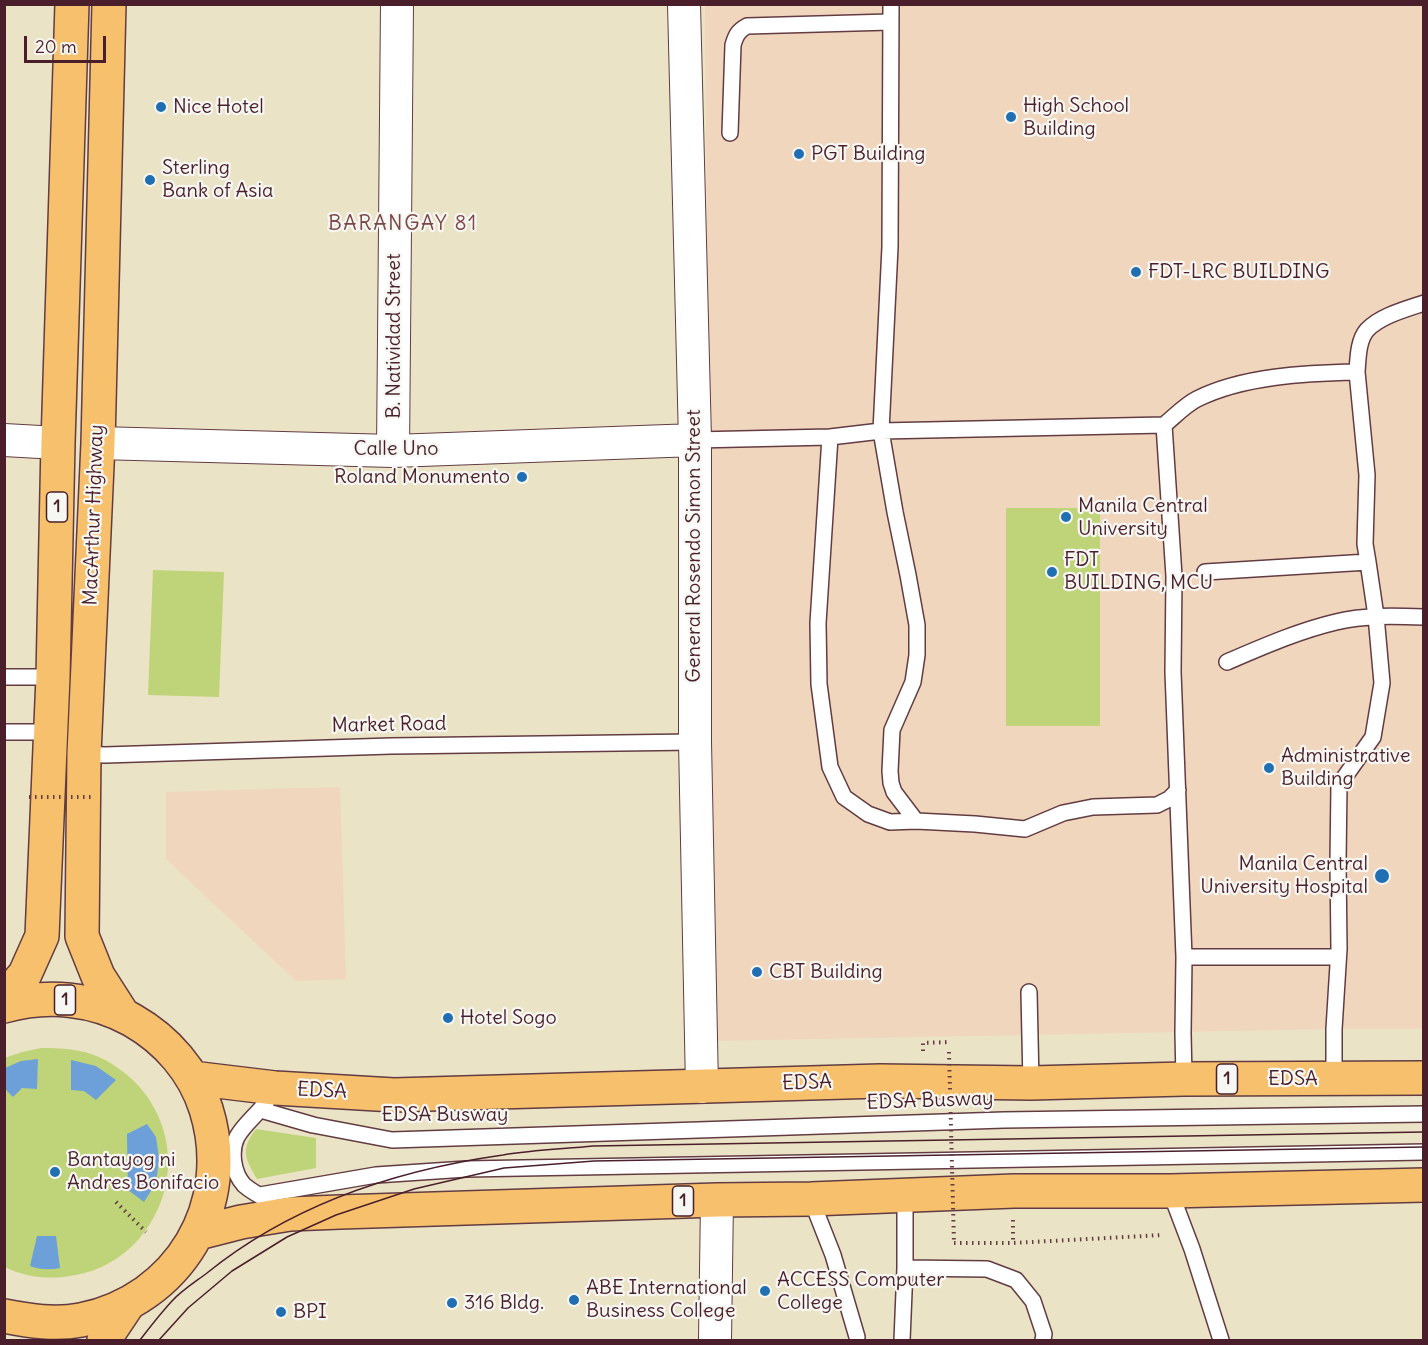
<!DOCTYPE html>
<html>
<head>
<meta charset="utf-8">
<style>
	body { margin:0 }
	#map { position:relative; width:1428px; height:1345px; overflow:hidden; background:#ebe3c5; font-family:Delius,sans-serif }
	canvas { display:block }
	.frame { position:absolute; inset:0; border:6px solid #4a1f2b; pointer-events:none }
	.scale { position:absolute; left:24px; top:36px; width:82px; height:27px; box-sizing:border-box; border:3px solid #4a1f2b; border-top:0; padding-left:8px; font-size:18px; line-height:21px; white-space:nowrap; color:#4a1f2b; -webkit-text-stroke:4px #f6f6f2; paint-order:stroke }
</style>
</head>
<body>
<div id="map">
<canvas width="1428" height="1345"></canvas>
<div class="frame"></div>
<div class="scale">20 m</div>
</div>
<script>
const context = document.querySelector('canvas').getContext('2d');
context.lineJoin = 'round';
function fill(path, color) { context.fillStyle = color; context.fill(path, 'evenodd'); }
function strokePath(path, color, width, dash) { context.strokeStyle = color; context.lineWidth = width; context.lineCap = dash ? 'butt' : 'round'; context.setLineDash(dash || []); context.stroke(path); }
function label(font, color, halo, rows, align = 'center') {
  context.font = font + ' Delius,sans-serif'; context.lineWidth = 4.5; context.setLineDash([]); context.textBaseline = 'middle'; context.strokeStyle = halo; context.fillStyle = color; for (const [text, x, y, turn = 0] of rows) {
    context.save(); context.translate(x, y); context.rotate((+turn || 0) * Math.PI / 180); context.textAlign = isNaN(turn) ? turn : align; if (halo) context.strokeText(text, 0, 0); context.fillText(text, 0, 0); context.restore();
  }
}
fill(new Path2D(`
	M705,5H1423V1029H1334L714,1041Z
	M340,787L346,979L296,981L166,859V792Z`), '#f0d6bc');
fill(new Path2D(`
	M1006,508H1100V726H1006Z
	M153,570L224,572L219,697L148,695Z
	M41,1048C61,1048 81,1049 99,1057C172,1091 191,1180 138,1240C122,1258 99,1271 76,1275C53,1280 26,1278 5,1267L4,1058L22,1052Z
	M256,1129L316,1138V1168L257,1179C245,1158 240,1150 256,1129Z`), '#bfd478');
fill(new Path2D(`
	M38,1059L37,1089L22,1088L13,1097L5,1089V1068L21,1061Z
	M71,1060L96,1066L116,1080L96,1100L84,1091L71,1090Z
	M147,1124L156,1137L159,1158L157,1175L154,1186L144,1202L128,1190L127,1134Z
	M37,1236H56L60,1268C50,1270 40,1270 30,1266Z`), '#6d9fd8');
const lane = new Path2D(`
	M891,4L890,247L881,431L1164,425C1174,417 1185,405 1197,399C1243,376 1306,373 1357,372C1358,359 1358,340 1367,330C1380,316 1406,309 1424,303
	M730,133L733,45C736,35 738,31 747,26L890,22
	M1164,425L1174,576L1173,672L1184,957L1183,1033L1184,1079
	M695,440L830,437
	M1205,572L1368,562L1365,544L1367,475L1357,372
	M1227,662C1262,647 1298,631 1336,622C1365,615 1394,616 1424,617
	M4,677H53
	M4,732H50
	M84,754L105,755L391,746L695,742
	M916,821L890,822L868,814L844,797L830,767L819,684L818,623L830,437L881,431L895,512L908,575L917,625V655L913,682L892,730L890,771L891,783L894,792L916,821L975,824L1025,829L1063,813L1093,807L1157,805L1169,799L1178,790
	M1184,957H1338
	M1029,992L1031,1083
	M1334,1079V1029L1339,949L1338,862L1339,785L1373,737L1382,683L1376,616L1368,562
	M267,1101C258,1114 245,1123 237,1137C230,1151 233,1173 244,1185C251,1191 260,1196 268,1200
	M261,1110L313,1125L392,1140L1004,1120L1424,1114
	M1170,1191L1192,1249L1221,1340
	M260,1195L376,1175L466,1169L1424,1152
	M811,1199L833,1255L857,1337
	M905,1268L987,1269L1016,1280L1033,1301L1044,1334L1043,1340
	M902,1340L905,1268V1195`);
const street = new Path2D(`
	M684,4L695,440V742L702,1087
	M4,440L58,443
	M98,443L393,451L695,440
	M393,451L397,4
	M715,1340L717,1200`);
const primary = new Path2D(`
	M104,1340L128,1304`);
const highway = new Path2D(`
	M109,4L98,443L84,754L82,936L98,976L123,1015
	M4,999L25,974L42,936L53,677L58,443L72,4
	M4,1006C47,994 93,998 132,1020C167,1040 194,1071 206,1109C236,1205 179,1300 81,1320C55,1325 30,1321 4,1316
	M192,1078L275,1088L394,1095L880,1081L1031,1083L1184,1079L1424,1078
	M198,1233L241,1222L290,1214L340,1212L717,1200L811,1199L1014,1191H1170L1424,1185`);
strokePath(lane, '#623c42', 18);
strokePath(street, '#623c42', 34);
strokePath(primary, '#623c42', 36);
strokePath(highway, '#623c42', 36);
strokePath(new Path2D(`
	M923,1051V1043L949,1042
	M116,1202L146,1232
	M1013,1220V1243
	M954,1243H1013L1163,1235`), '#623c42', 4, [1.5, 4.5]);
strokePath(lane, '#fff', 15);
strokePath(street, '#fff', 32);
strokePath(primary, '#f7c06c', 33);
strokePath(highway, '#f7c06c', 33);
strokePath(new Path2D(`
	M140,1340C150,1327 160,1314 172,1301C181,1291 195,1282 207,1273C291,1205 397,1170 503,1155C533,1150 563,1149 593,1146L1424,1132
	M159,1340L188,1308L232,1271L287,1237L336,1215L414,1189L504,1168L594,1161L1424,1147`), '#4a1f2b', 1.5);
strokePath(new Path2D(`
	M29,797H95
	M949,1052L954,1243`), '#623c42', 4, [1.5, 4.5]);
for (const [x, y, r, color] of [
	[161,107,6,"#1f6fb2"],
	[1011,117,6,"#1f6fb2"],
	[799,154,6,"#1f6fb2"],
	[150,180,6,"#1f6fb2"],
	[1136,272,6,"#1f6fb2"],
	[522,477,6,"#1f6fb2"],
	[1066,517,6,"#1f6fb2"],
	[1052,572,6,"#1f6fb2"],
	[1269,768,6,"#1f6fb2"],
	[1382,876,8,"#1f6fb2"],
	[757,972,6,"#1f6fb2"],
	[448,1018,6,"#1f6fb2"],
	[55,1172,6,"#1f6fb2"],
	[765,1291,6,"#1f6fb2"],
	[574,1300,6,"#1f6fb2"],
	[452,1303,6,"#1f6fb2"],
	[281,1312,6,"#1f6fb2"]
]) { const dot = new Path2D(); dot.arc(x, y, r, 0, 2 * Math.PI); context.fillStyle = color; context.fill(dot); strokePath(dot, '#f6f6f2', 2); }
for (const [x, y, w] of [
	[57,507,21],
	[65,1000,21],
	[1227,1079,21],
	[683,1201,21]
]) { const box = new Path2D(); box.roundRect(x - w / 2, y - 15, w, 30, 4.5); context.fillStyle = '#f6f6f2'; context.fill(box); strokePath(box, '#4a1f2b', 1.5); }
label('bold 18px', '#4a1f2b', null, [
	["1",57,507],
	["1",65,1000],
	["1",1227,1079],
	["1",683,1201]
]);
label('20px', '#4a1f2b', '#f6f6f2', [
	["High School",1023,106],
	["Building",1023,129],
	["Nice Hotel",173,107],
	["PGT Building",811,154],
	["Sterling",162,168],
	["Bank of Asia",162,191],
	["FDT-LRC BUILDING",1148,272],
	["Roland Monumento",510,477,"right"],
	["Manila Central",1078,506],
	["University",1078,529],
	["FDT",1064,560],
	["BUILDING, MCU",1064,583],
	["Administrative",1281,756],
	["Building",1281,779],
	["Manila Central",1368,864,"right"],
	["University Hospital",1368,887,"right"],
	["CBT Building",769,972],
	["Hotel Sogo",460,1018],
	["Bantayog ni",67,1160],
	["Andres Bonifacio",67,1183],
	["ACCESS Computer",777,1280],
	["College",777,1303],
	["ABE International",586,1288],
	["Business College",586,1311],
	["316 Bldg.",464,1303],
	["BPI",293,1312]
], 'left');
label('20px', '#4a1f2b', '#f6f6f2', [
	["B. Natividad Street",394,336,-90],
	["Calle Uno",396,449],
	["MacArthur Highway",94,515,-88],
	["General Rosendo Simon Street",694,546,-90],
	["Market Road",389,725,-1],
	["EDSA",1293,1079],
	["EDSA",807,1083,-2],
	["EDSA",322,1091,3],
	["EDSA Busway",930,1101,-2],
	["EDSA Busway",445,1115]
]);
context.letterSpacing = '1.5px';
label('21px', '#7c4747', '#f6f6f2', [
	["BARANGAY 81",403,224]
]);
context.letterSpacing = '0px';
</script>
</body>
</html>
